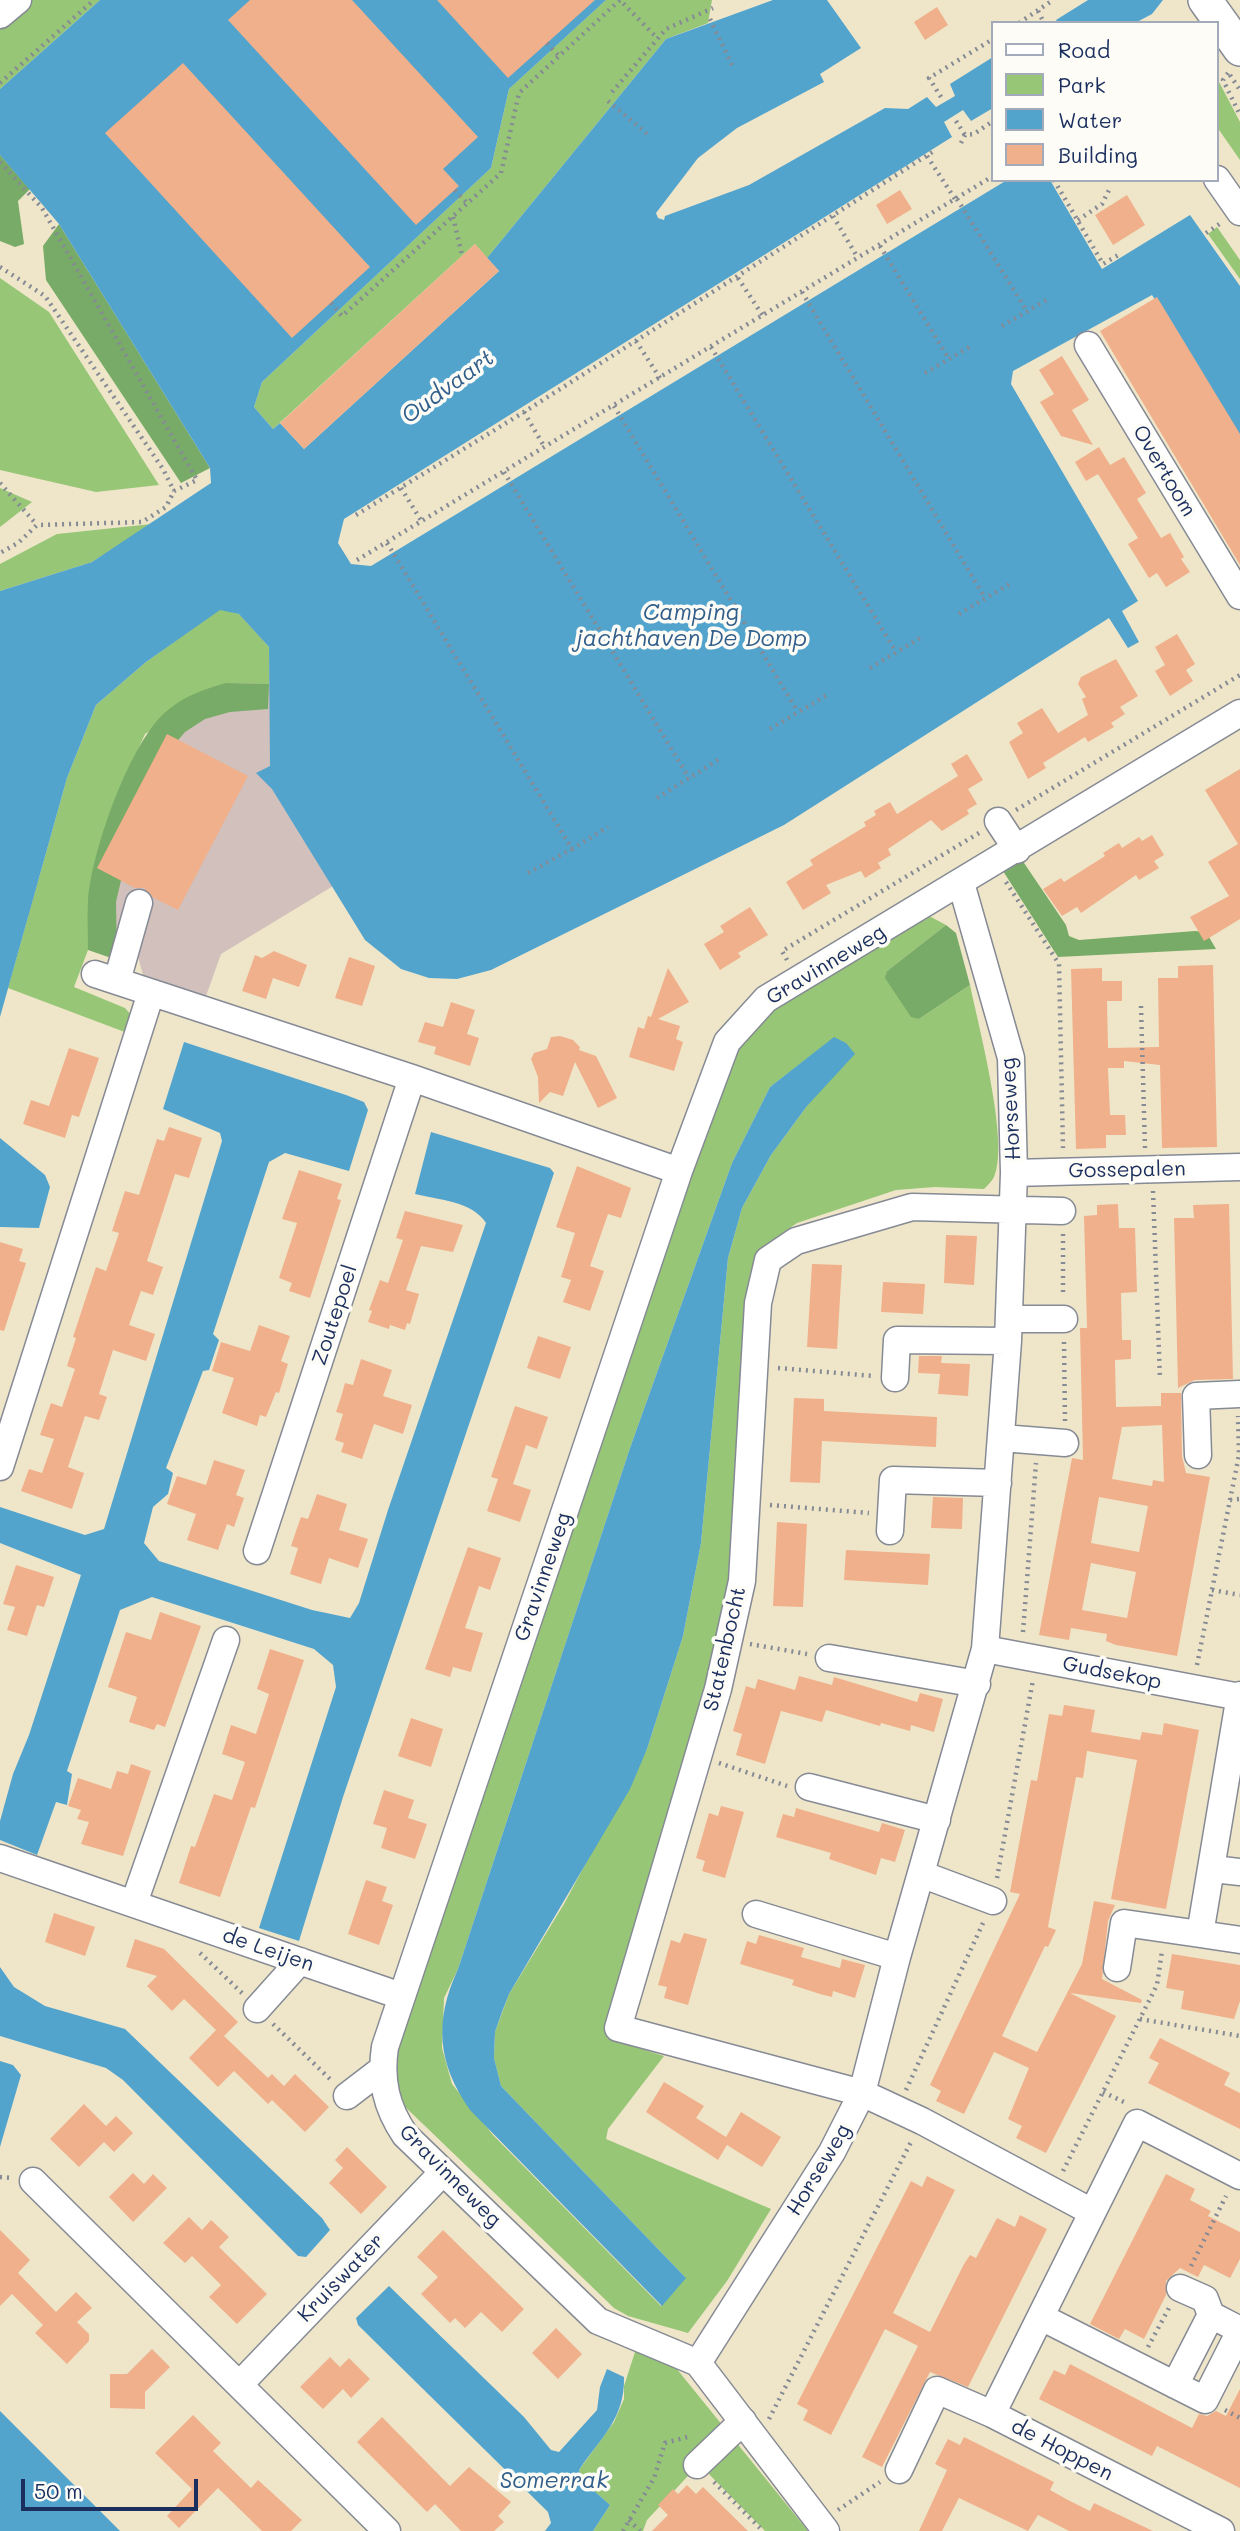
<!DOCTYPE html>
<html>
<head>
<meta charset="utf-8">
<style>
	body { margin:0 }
	#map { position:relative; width:1240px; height:2531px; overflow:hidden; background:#efe6ca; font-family:Mali,sans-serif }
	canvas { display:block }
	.legend { position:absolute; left:991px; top:21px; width:228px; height:161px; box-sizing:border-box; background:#fdfcf7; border:2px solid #a3aaba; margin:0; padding:9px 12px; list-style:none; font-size:21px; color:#1b2f5e }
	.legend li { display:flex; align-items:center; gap:14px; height:35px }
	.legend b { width:35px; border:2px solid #a3aaba }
	.scale { position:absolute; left:21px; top:2479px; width:177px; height:32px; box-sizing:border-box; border:4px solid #1b2f5e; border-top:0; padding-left:9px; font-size:21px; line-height:24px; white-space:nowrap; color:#1b2f5e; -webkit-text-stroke:5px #fdfcf7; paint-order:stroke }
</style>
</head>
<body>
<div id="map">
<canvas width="1240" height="2531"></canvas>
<ul class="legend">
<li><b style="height:9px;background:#fff"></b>Road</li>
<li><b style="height:19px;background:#96c676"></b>Park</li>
<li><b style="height:19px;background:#53a4cd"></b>Water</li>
<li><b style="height:19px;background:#f0b08b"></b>Building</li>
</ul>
<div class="scale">50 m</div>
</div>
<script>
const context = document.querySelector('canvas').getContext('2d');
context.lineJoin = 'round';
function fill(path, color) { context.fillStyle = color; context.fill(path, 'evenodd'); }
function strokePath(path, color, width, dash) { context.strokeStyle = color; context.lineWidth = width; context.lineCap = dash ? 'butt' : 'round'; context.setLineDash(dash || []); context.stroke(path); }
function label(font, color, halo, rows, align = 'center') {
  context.font = font + ' Mali,sans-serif'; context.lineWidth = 7; context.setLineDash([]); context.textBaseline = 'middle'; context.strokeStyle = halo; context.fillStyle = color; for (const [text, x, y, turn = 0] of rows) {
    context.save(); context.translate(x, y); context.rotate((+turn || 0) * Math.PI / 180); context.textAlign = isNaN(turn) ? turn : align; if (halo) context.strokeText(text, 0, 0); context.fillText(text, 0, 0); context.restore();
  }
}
fill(new Path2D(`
	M250,601L343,880L221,954L206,996L143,975L137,953L16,912Z`), '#d1c0bc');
fill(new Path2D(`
	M28,0H100L0,89V26Z
	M606,0H712L708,23L666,39L487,258L475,244L273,429L254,407L262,382L491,168L509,89Z
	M1217,78L1240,122V160L1217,127Z
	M1217,227L1240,260V279L1208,234Z
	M0,278L49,312L159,485L96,492L0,470Z
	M0,488L32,502L0,527Z
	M152,524L92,562L0,591V564L57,534Z
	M220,609L239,614L269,647V684L226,683L145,734L116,799L99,851L88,899V950L74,987L125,1008L133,1017L130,1034L8,988L67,778L96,705L146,662Z
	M931,917L946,925L887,971L919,1019L970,985C978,1024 1010,1143 994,1177C992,1181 988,1185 984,1189L935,1187L896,1190L797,1223L761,1248L751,1273L743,1339L740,1510L727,1611L607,2038L664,2056L608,2129L606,2139L771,2209L727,2281L688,2333L628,2316L614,2308L397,2099L392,2060L700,1144L738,1045L755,1027L781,1005L921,918ZM834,1038L807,1106L771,1155L742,1208L728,1258L701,1543L683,1636L647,1749L564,1904L509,1994L495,2032L494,2058L501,2086L685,2277L661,2306L493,2135L452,2084L442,2048L444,1998L458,1969L630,1448L732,1163L770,1087Z
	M636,2349L676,2368L808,2531H765L699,2464L647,2520L643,2531H593L610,2505L582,2480L579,2470L614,2422L624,2399V2386Z`), '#96c676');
fill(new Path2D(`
	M0,155L30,189L18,201L24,244L15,247L0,241Z
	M59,224L210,468L181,483L46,280L43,246Z
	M226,683L269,684L268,709L230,712L205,719L185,732L169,751L126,859L116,902L117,960L88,950C88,934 87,917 88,901C91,853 130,740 168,710C186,695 205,689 226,683Z
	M1022,860L1066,925L1069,936L1079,940L1195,931L1206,932L1216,949L1058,957L1003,871Z
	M946,925L956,933L970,985L919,1019L911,1017L885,978L887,971Z`), '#78ab67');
fill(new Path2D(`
	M100,0H606L509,89L491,168L262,382L254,407L273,429L280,423L304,449L499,271L487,258L666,39L773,0H827L861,48L820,74L824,82L737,128L698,158L656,213L658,218L664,220L665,216L749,185L885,108L908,109L927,97L936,107L955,96L950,84L993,57V108L971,121L963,110L944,122L952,137L344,519L338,543L351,564L371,566L1007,180H1050L1102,269L1190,215L1240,286V435L1152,295L1013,371L1011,384L1138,601L1122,611L1139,642L1128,648L1109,618L784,825L491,970L457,979L429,978L401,969L365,940L272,789L256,773L270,766L269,647L239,614L220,610L146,662L96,705L67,778L0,1017V591L92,562L211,483L210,468L59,224L0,155V89Z
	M1088,0H1163L1152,14L1135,23H1058L1056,20Z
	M834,1037L846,1043L855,1054L807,1106L771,1155L742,1208L728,1258L701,1543L683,1636L647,1749L630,1789L509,1994L502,2012L495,2032L494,2058L501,2086L686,2278L662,2306L470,2110C437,2063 434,2021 458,1969L630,1448L732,1163L770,1087Z
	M184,1042L346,1095L364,1102L368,1110L349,1171L285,1153L269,1162L213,1334L219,1340L209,1370L203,1371L166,1468L173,1473L168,1494L153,1507L144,1543L159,1561L312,1610L350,1618L359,1603L388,1510L486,1223C472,1201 439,1200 415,1194L431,1132L550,1168L554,1173L343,1797L299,1941L259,1928L336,1687L333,1665L314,1649L152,1597L120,1610L67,1771L72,1774L67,1805L56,1802L37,1855L0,1840V1821L13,1774L29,1735L81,1575L0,1543V1507L85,1535L104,1529L222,1141L220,1133L163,1109Z
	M0,1138L45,1175L50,1187L39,1228L0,1227Z
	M0,1967L14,1987L45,2006L125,2029L322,2218L330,2230L306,2257L298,2256L123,2080L106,2068L0,2036Z
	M0,2061L13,2065L21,2075L0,2147Z
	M389,2286L524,2417L551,2450L559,2452L597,2410L600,2387L607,2369L624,2377C625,2419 601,2437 579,2470L582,2480L610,2505L593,2531H545L551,2523L548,2512L358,2325L356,2318Z
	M0,2411L120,2531H0Z`), '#53a4cd');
fill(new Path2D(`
	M250,0H352L478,137L443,169L459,186L416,225L228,20Z
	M437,0H595L508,78Z
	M937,7L948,25L925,40L914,22Z
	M183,63L370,267L292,338L105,133Z
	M900,190L912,209L887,224L876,205Z
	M1127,195L1145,225L1113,245L1095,215Z
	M475,244L499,271L304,449L280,423Z
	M1157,297L1240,434V565L1100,331Z
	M1062,356L1089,400L1072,410L1093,445L1061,436L1040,402L1054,394L1039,370Z
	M1099,447L1110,465L1124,457L1146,493L1137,499L1161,538L1170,533L1184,557L1181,559L1190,572L1166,587L1157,573L1149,578L1128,544L1138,538L1098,474L1086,481L1075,462Z
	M1177,634L1195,664L1186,670L1193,681L1170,696L1155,671L1165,665L1155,647Z
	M1116,659L1138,696L1120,707L1125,714L1111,723L1114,727L1088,742L1085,737L1043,763L1046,768L1028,779L1009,742L1023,733L1017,723L1042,708L1058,733L1088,715L1082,699L1086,697L1078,684L1081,677Z
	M167,734L248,776L178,910L154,898L144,888H135L97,868Z
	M967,754L983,780L968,789L977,804L967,810L969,814L942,831L931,820L888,849L891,855L878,863L881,868L865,878L861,871L826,885L831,893L803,910L786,882L813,865L810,860L866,826L864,822L876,815L874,811L890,802L897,814L958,776L951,764Z
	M1240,769V919L1204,941L1190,917L1229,896L1208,862L1238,844L1205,790Z
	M1152,835L1164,855L1154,861L1159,868L1139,880L1136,875L1081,913L1077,907L1062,916L1043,889L1061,878L1064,882L1105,856L1103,853L1119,843L1122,848L1139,837L1142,841Z
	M750,907L768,935L738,953L741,957L720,970L704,944L724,932L720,926Z
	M274,951L307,965L299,987L273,978L266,999L242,991L255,955L262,958Z
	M349,957L375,966L362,1006L335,998Z
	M1213,965L1217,1147L1162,1148L1160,1065L1124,1061V1068H1108L1109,1092L1110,1115H1125L1126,1135H1106V1148L1076,1149L1071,969L1102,968V981H1122V1001H1107L1108,1048L1159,1047L1158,978H1178V966Z
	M668,968L689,1002L658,1019L680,1026L676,1039L683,1042L674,1071L629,1057L638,1027L644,1029L648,1016L651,1017Z
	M451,1002L475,1010L467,1034L479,1038L470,1066L434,1054L436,1047L418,1042L425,1022L443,1027Z
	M560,1036L573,1040L580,1047L579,1050L596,1056L617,1098L598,1108L575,1062L563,1096L550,1092L539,1103L538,1077L531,1059L534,1053L547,1049L551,1037Z
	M69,1048L99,1058L79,1117L72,1115L65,1138L23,1124L31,1100L49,1106Z
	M169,1127L202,1138L189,1178L175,1174L147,1261L163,1267L153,1295L141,1291L129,1325L155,1334L146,1361L113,1350L99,1394L107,1397L99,1420L85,1416L68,1467L84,1473L72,1509L21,1491L29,1469L42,1473L54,1439L40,1435L51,1403L62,1407L75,1369L67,1366L76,1338L73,1337L96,1267L106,1271L119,1233L112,1231L125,1191L139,1195L157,1139L164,1141Z
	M577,1166L631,1188L621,1218L608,1214L590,1266L604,1271L590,1311L563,1302L571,1280L561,1277L575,1233L556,1227Z
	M299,1170L342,1184L337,1199L341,1200L310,1298L289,1291L292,1283L279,1278L297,1223L282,1219Z
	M1118,1204L1119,1228H1135L1137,1292L1121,1293L1122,1340H1131V1359L1115,1360L1116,1407L1161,1406V1393H1181L1182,1456L1186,1473L1210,1477L1177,1656L1116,1645L1106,1641L1107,1634L1071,1628L1069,1640L1039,1635L1072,1458L1083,1460L1080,1328H1087L1084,1216L1097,1215V1205ZM1162,1425L1164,1482L1153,1480L1152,1486L1112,1479L1122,1427ZM1099,1497L1148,1506L1139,1552L1091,1543ZM1091,1563L1136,1572L1127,1618L1082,1610Z
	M1229,1204L1233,1379L1195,1380L1178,1388L1174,1218H1194L1193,1205Z
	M405,1211L463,1225L453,1252L421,1246L406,1290L419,1294L410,1324L407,1323L405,1330L390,1325L389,1329L368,1322L372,1311L369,1310L380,1280L388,1283L403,1240L396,1238Z
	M946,1235L977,1236L974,1285L944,1283Z
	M0,1242L23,1249L19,1261L26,1263L4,1331L0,1330Z
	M812,1264L842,1265L837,1349L807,1347Z
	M883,1282L925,1284L923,1314L881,1312Z
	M259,1325L290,1336L281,1361L288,1364L279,1393L276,1392L266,1417L260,1415L257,1426L222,1413L234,1378L212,1371L221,1342L250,1351Z
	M538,1336L571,1347L560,1379L527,1368Z
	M919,1356H942L941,1363L970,1364L968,1396L938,1394L940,1374L918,1373Z
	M361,1359L392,1370L383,1396L412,1405L403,1434L374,1424L362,1459L341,1452L344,1443L335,1440L343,1414L336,1412L341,1397L345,1383L353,1385Z
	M794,1398L824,1399V1411L937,1417L936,1447L822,1441L820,1483L790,1482Z
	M515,1406L548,1417L537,1449L526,1445L513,1484L531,1490L520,1522L487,1511L498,1479L491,1477Z
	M214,1460L245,1470L236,1495L244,1498L234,1527L227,1524L218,1550L187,1540L196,1514L167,1504L177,1476L206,1485Z
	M317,1494L347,1504L339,1530L368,1539L358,1568L329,1558L321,1584L290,1574L298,1548L291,1546L296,1531L301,1517L308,1519Z
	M933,1497L963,1498L962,1529L931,1528Z
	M777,1522L807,1524L803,1607L773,1606Z
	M468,1547L501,1558L490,1590L479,1586L465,1628L483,1633L471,1672L453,1667L450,1677L425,1669Z
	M846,1550L930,1554L928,1585L844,1580Z
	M16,1565L54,1577L44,1607L37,1605L27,1636L7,1630L15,1607L3,1604Z
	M160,1612L201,1626L165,1727L157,1724L154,1730L129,1722L137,1697L108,1687L126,1632L151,1640Z
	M270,1649L304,1660L255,1808L251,1807L220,1897L179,1883L191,1846L195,1847L214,1794L232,1800L245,1762L222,1754L231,1725L256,1734L269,1694L257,1689Z
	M799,1676L832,1685L834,1677L917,1702L920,1693L943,1699L934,1732L911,1725L910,1731L881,1723L880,1726L826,1710L822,1722L781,1711L765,1764L736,1755L742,1734L733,1731L746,1686L755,1689L758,1679L795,1690Z
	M1064,1705L1095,1710L1091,1732L1140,1740L1142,1732L1162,1735L1164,1723L1199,1730L1166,1909L1111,1899L1137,1760L1087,1751L1083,1778L1076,1777L1048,1927L1056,1930L1048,1947L1045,1946L1002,2036L1037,2052L1082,1964L1094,1901L1115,1905L1108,1921L1102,1979L1142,2000L1141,2003L1070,1993L1116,2016L1046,2153L1016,2138L1022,2126L1008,2119L1029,2068L994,2052L964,2114L936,2101L941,2091L930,2085L1020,1894L1010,1892L1031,1780L1037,1781L1049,1714L1062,1716Z
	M411,1718L443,1729L431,1767L398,1756Z
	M131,1764L151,1771L123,1856L81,1844L89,1822L77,1819L81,1810L68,1806L78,1778L111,1789L117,1771L128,1774Z
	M384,1790L414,1800L408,1818L427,1824L415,1859L381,1848L387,1828L373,1824Z
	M721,1806L744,1812L725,1878L702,1871L705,1861L696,1858L709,1813L718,1816Z
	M796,1808L879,1832L882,1823L905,1830L895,1862L881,1858L876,1875L829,1859L831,1853L776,1837L783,1814L794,1817Z
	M366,1880L387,1887L382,1901L393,1905L379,1945L348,1934Z
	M54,1913L95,1927L85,1956L45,1942Z
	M684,1933L707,1939L688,2005L664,1998L667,1987L658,1985L671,1940L680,1943Z
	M759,1935L804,1948L801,1957L840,1968L842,1959L865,1965L855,1998L833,1991L832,1997L820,1994L792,1985L794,1980L740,1964L747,1941L756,1944Z
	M135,1939L164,1949L238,2022L224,2036L268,2078L272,2074L284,2086L295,2074L329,2107L305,2132L272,2100L268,2104L234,2071L218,2087L189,2058L216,2030L184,1999L172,2011L147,1986L157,1976L126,1967Z
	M1172,1954L1240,1965V2001L1234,2019L1181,2009L1184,1991L1166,1988Z
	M1160,2038L1230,2073L1224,2085L1240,2093V2129L1148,2083L1159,2063L1149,2058Z
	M664,2082L704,2106L696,2118L726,2137L741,2112L781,2137L762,2167L727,2145L718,2160L646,2112Z
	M84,2104L106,2126L116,2116L133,2133L114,2152L104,2142L79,2167L50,2139Z
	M347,2147L387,2187L361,2214L329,2183L343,2168L335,2160Z
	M133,2173L144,2184L153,2174L167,2188L133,2222L109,2197Z
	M1166,2174L1195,2189L1190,2200L1211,2211L1208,2216L1240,2232V2259L1230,2278L1204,2265L1198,2277L1180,2268L1166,2281V2295L1144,2339L1125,2329L1119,2339L1090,2324Z
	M927,2176L955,2190L893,2313L930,2332L964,2264L970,2255L976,2258L997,2218L1015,2227L1020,2215L1047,2229L968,2387L930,2372L882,2467L862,2457L918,2346L885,2329L831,2435L803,2420L808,2410L797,2404L911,2181L922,2187Z
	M189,2217L202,2230L211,2220L229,2237L219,2247L267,2294L237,2324L209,2297L221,2285L192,2256L185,2263L163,2243Z
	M0,2230L30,2260L18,2273L56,2312L76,2292L92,2308L77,2322L89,2334V2341L67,2364L35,2333L43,2325L12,2294L0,2306Z
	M443,2230L524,2309L502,2332L481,2312L465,2328L455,2318L450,2323L421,2294L438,2277L417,2257Z
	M556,2328L582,2354L558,2379L532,2353Z
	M152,2349L170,2367L145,2392V2409L110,2408V2374H127Z
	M330,2357L340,2367L349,2358L370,2379L351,2398L343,2389L323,2409L300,2387Z
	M1070,2364L1192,2428L1199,2414L1207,2416L1216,2411L1226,2416L1240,2389V2488L1157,2446L1152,2456L1039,2399L1054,2370L1065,2375Z
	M193,2415L221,2443L213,2451L251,2488L258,2480L302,2520L291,2531H262L218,2488L179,2528L167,2516L192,2489L155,2453Z
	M382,2417L450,2486L469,2467L511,2502L498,2516L504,2522L494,2531H461L435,2504L427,2512L357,2442Z
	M964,2437L1054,2482L1050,2490L1068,2500L1090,2511L1094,2503L1153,2531H1069L1038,2515L1028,2531L959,2498L942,2531H919L947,2470L935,2464L948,2439L960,2445Z
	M687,2485L696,2494L703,2487L748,2531H652L668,2515L658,2505L673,2489L678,2494Z`), '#f0b08b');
const minor = new Path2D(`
	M0,15L18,0
	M1217,179L1240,212
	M1088,345L1240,596
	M998,821L1017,850
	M95,974L412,1078L679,1171
	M117,981L139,903
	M1014,1173L1240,1167
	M1062,1211L912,1207L796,1241L768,1260L758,1303L742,1581L718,1689L618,2028L862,2093L922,2121L1092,2212
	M1009,1319H1064
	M895,1378L897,1340L1008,1341
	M1002,1438L1065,1443
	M1198,1455L1196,1396L1240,1394
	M0,1467L151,993
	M890,1531L893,1480L998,1483
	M257,1551L412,1078
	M985,1649L1240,1697
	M829,1658L977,1684
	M1240,1695L1200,1934L1240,1940
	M809,1787L937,1820
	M0,1858L401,1996
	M1213,1869L1240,1872
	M921,1874L993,1901
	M134,1903L226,1640
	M756,1914L897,1957
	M1117,1968L1124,1923L1200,1934
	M257,2009L300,1961
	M347,2096L381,2070
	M33,2181L387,2531
	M1180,2288L1205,2299L1211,2315
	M1041,2317L1205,2400L1240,2331
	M698,2363L832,2152L862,2093L897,1957L985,1649L1008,1341L1014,1173L1011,1058L961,883
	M240,2384L443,2172
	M1175,2385L1211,2315L1240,2330
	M697,2465L743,2421
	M899,2470L937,2390L992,2414
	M826,2531L698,2363L598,2321L405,2135C386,2107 380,2080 385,2047L679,1171L727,1042L766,999L1240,713
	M1221,2531L992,2414L1137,2123L1240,2176`);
const major = new Path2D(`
	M1205,0L1240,49`);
strokePath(minor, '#858a94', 29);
strokePath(major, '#858a94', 36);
strokePath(new Path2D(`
	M1038,11L1044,23
	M710,19L733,67
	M1019,23L1053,0
	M547,43L558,55
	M1228,73L1223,80L1240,115
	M1230,75L1240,90
	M0,83L94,0
	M612,92L666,29L713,8
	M941,97L929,78L993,39
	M608,101L651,137
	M956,121L965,135
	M961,143L965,135L974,134L993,121
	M927,156L955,199
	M0,162L42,208L197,480L174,491L166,507L142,522L37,525L18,543L0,553
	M1054,180L1103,264L1120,254
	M455,190L466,202
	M957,199L1027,311
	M833,216L858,258
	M453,217L462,255
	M1078,220L1102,204L1109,190
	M1206,233L1221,223
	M880,246L949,359
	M0,267L45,296L163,469L174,491
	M738,278L763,316
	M802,292L985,598
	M331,303L342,316L501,173L519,93L620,0L657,38
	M1002,326L1050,298
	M636,341L660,378
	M711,347L896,652
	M925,373L973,345
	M614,406L798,712
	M524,412L545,448
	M504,472L689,778
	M0,483L37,525
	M401,488L422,522
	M356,515L524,412L934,151
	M387,543L572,849L608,827
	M357,560L993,176
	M959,614L1013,582
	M870,668L922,637
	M770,729L827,695
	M657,798L721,758
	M1016,810L1240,675
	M528,873L572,849
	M1006,882L1059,964L1063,1148
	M787,960L782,951L979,833
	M1141,1006L1145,1148
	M1153,1191L1160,1379
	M1063,1234V1295
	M1064,1342L1065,1421
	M778,1368L874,1376
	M1230,1500L1240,1499
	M770,1505L869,1513
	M1212,1590L1240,1595
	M1023,1632L1036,1463
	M750,1644L807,1654
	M1197,1665L1239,1455L1238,1416
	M719,1763L787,1786
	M997,1878L1033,1680
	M200,1953L242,1993
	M1140,2019L1240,2036
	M273,2024L332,2081
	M906,2090L983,1923
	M1103,2092L1124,2102
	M1063,2171L1157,1985L1162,1951
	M0,2177L12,2178
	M1191,2266L1226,2196
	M1148,2347L1169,2308
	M1225,2410L1240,2418
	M769,2419L912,2140
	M714,2482L763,2531
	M838,2510L880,2482
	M629,2520L640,2531
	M623,2531L654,2478L665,2443L691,2436`), '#858a94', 4.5, [2, 5]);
strokePath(minor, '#fff', 26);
strokePath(major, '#fff', 33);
label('21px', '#1b2f5e', '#fdfcf7', [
	["Overtoom",1164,471,59],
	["Gravinneweg",826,965,-31],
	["Horseweg",1011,1109,-93],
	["Gossepalen",1127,1170,-1],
	["Zoutepoel",335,1315,-72],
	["Gravinneweg",543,1577,-71],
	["Statenbocht",725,1649,-77],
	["Gudsekop",1112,1673,11],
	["de Leijen",268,1950,19],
	["Horseweg",819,2170,-59],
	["Gravinneweg",450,2176,45],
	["Kruiswater",341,2278,-46],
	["de Hoppen",1062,2450,27]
]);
label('italic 23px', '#315e8a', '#fdfcf7', [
	["Oudvaart",448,387,-36],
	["Camping",691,613],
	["jachthaven De Domp",691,639],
	["Somerrak",554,2481]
]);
</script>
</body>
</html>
